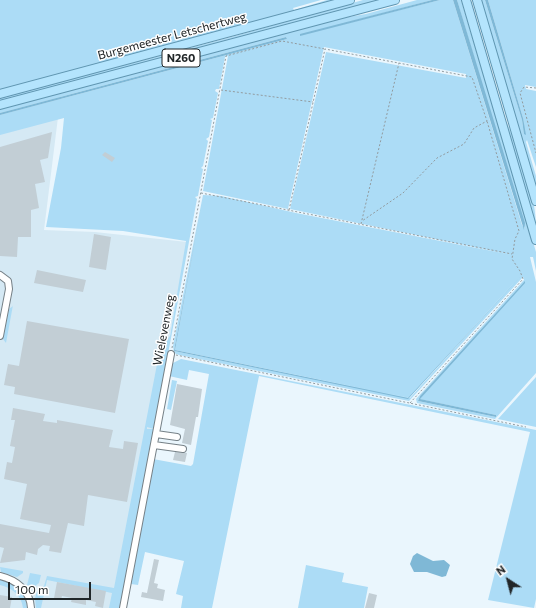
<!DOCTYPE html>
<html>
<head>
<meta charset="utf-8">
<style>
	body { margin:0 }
	#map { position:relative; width:536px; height:608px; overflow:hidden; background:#eaf6fd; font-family:Commissioner,sans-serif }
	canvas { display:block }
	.north { position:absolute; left:488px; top:560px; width:40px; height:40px; -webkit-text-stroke:3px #fff; paint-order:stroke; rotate:324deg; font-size:11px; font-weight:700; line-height:16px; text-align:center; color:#212628 }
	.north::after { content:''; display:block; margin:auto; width:14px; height:18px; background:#212628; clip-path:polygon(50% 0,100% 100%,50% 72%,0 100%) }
	.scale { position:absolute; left:8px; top:582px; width:83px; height:18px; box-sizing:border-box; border:2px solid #212628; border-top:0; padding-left:5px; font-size:12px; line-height:14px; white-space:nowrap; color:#212628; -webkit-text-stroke:3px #fff; paint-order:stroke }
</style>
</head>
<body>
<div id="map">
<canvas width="536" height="608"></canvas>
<div class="north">N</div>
<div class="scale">100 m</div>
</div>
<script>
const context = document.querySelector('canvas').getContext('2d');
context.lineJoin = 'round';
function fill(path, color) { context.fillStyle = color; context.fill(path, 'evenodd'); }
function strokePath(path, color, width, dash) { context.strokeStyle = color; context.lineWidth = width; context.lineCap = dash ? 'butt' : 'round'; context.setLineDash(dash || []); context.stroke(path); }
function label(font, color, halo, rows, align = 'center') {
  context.font = font + ' Commissioner,sans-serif'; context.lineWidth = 3; context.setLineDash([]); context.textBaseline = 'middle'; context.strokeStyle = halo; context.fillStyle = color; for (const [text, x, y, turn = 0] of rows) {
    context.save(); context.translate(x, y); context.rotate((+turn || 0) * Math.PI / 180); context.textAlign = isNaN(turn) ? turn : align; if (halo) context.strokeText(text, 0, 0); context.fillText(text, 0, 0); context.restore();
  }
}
fill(new Path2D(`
	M62,85L44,230L95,232L187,242L120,608H0V100Z`), '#d5e9f4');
fill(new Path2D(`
	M0,0H321L293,8L294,10L327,0H341L0,91Z
	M363,0H385L0,103V98L228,38Z
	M417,0H432L300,35L440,0H453L522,225L525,229L457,0H461L536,252V271L533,257H530L536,282V373L495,419L417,403L416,399L524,280L523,277L409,401L179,355L174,353L173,346L203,195L221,196L296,213L513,255L290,209L326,52L466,78V74L324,47L288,209L203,191L228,56L225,57L219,89H216L215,91L218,93L213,118L210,119L212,120L209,137L206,139L208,141L203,166L201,168L203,169L198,196L195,197L197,199L154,429L147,427V429H154L120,608H109L112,593L47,580L41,608H36L35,598L37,592L44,586L47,576L114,588L163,333L168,338L170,336L186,241L123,231L46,227L61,148L64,118L0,135V115L287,39L286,37L0,113V109L342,18L366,14ZM203,197L175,350L409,398L521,275L410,398L174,351ZM525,281L419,399L496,415V417L418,401L420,396Z
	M481,0H485L522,120L524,134L523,118L488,0H536V87L525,85L526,89L536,91V167L527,140L526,142L536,176V188Z
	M505,123H507C520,153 536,194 536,227Z
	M13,306V305L6,343L3,339L9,309Z
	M181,359L536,430V599L534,608L488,600L530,432L259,376L212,608H181L183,596L176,594L184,561L145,552L138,585L131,584L135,564L134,563L153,459L191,466L193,464L209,374L189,370L187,380L169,376L173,363Z
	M536,377V427L498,419Z
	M172,380L177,381L171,410L167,409Z
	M306,565L344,573L342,582L368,587L364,608H298Z
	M0,567L23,571V573L17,577L1,572Z
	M30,573L41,575L39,583L35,586L27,585Z
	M0,580C15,584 26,591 27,608H23C21,594 12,588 0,585Z`), '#acdcf6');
fill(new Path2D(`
	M432,0H440L300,36V34Z
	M453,0H457L458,3L525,223L524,230Z
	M485,0H488L523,118L526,135L524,134L522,120Z
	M286,37L287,39L0,115V113Z
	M203,197L175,350L408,398L521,276L408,399L174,351Z
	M525,281V283L420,399L496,415V417L418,401L420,396Z
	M417,553L433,561L444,560L450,565L446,576L442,577L427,572H414L410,564L413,556Z`), '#7fb8d6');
fill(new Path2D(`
	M52,132L48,158L40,160L45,182L35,184L39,208L31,210V237H18L17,257L0,256V147Z
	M105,152L115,158L112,162L102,155Z
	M94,234L111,237L106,270L89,267Z
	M37,270L86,280L83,292L34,283Z
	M27,321L129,339L115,413L14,394L15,387L4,385L8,364L19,366Z
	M177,384L202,389L198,417H196L191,445L182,443L185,429L170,425Z
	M13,408L45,414L43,421L57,423V420L113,430L109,447L123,449L124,441L138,443L127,502L88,495L84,526L68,523L61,553L49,551L50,546L43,545L38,549L37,555L26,552L25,560L0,563L4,548L0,547V524L49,533L51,525L20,519L27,484L4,479L7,462L12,463L15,447L10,446L15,420H11Z
	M175,452L187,453L185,462L173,460Z
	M154,559L159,560L154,583L158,584L157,588L165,590L163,601L141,597L142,592L147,593Z
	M57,582L106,591L103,608L95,606L96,602L86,600V605L71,602L72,598L62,596L61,600L54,598Z
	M369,593L377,595L374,608H365Z
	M0,595L12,597L10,608H0Z`), '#c2ced5');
const minor = new Path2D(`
	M0,275L8,281L9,289L0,336
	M156,434L177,437
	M154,445L183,449
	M0,576C16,580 30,590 31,608
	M123,608L171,354`);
const major = new Path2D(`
	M466,0L536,240
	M477,0L536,201
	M0,94L350,0
	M0,105L395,0`);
strokePath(minor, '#768187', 8);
strokePath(major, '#6096b1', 10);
strokePath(new Path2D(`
	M536,88L524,87L520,93L536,153
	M221,90L313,102
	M201,193L512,254
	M289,210L325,49L472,77L487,121L474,128L464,144L437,158L403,193L362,221
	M361,224L399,63
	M172,348L226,56L282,41L325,49
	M176,355L526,427
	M410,403L523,279L520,271L512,259L515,239L519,231L487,121`), '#929b9f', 1, [2, 2]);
strokePath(minor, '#fff', 6);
strokePath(major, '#b4e4fd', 8);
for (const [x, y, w] of [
	[181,58,38]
]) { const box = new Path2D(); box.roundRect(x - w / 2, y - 9, w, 18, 3); context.fillStyle = '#fff'; context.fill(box); strokePath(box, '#212628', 1); }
label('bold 11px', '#212628', null, [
	["N260",181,58]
]);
label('12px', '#212628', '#fff', [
	["Burgemeester Letschertweg",172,36,-15],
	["Wielevenweg",164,330,-79]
]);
</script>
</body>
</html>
